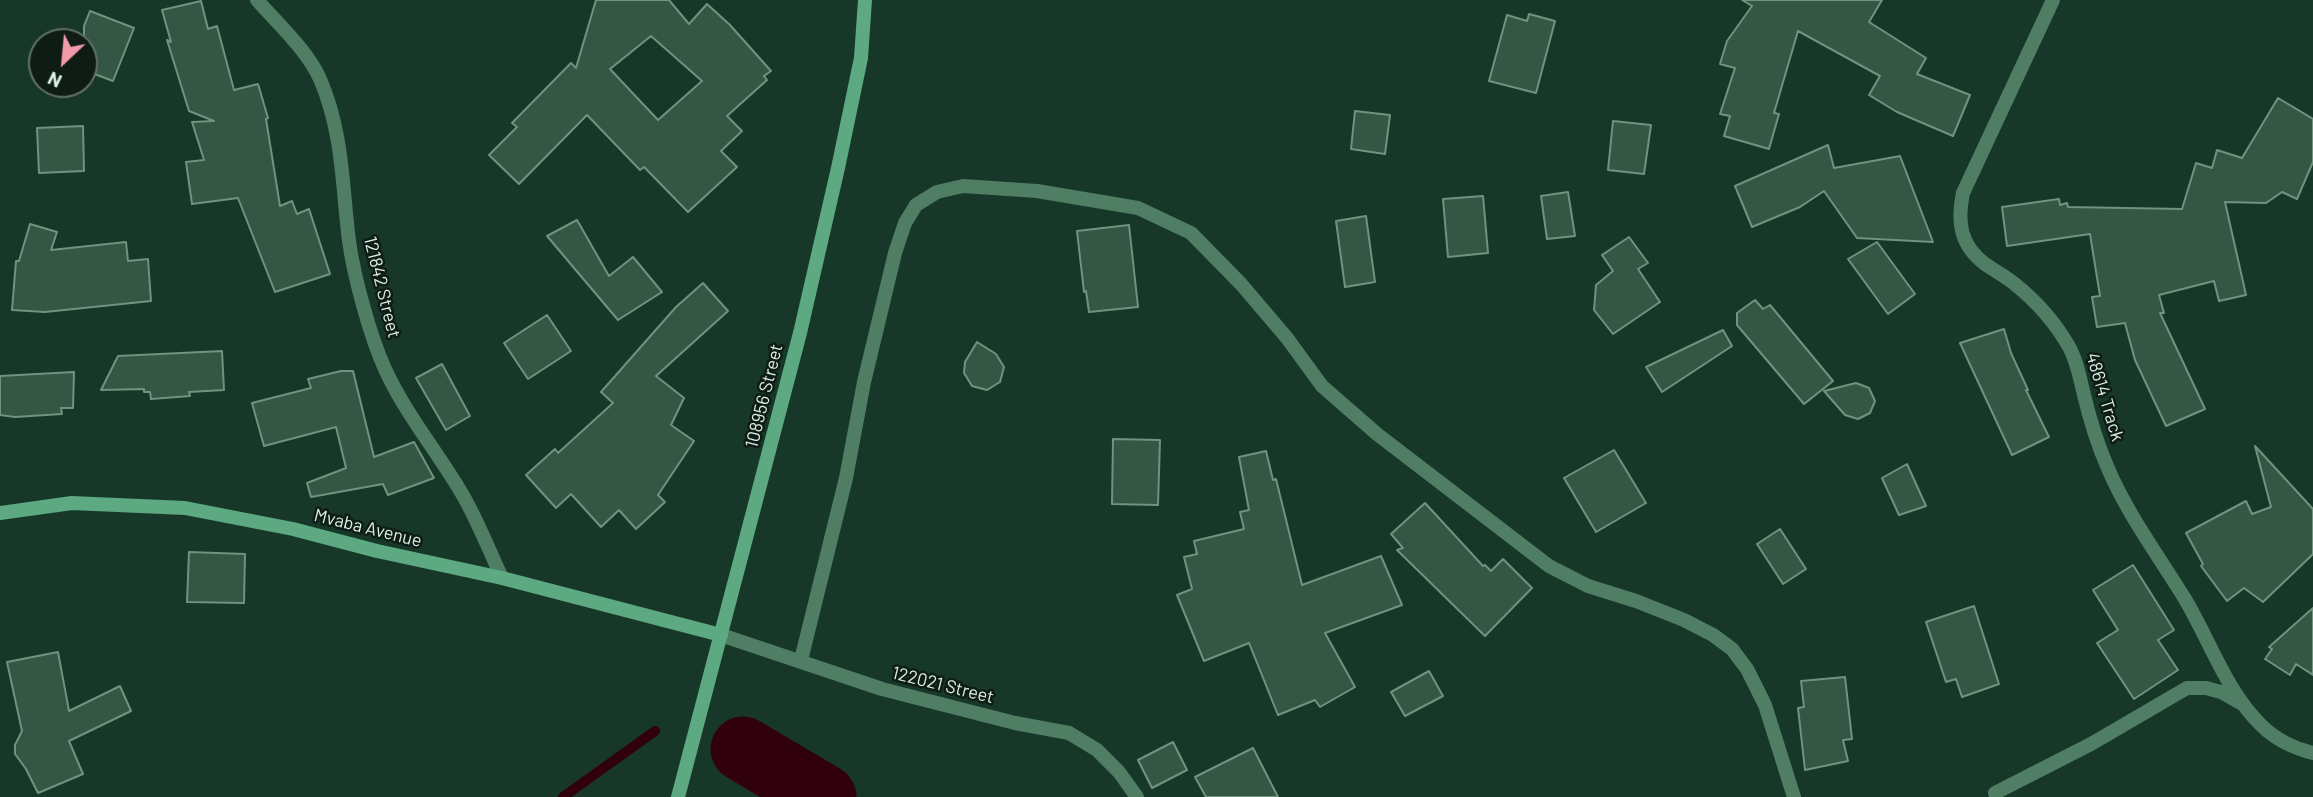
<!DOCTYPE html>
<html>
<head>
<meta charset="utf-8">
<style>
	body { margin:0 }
	#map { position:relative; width:2313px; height:797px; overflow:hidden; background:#173828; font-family:Barlow,sans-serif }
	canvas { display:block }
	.north { position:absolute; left:28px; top:28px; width:70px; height:70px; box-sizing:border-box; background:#0e1c15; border:2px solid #607068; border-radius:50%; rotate:206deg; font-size:19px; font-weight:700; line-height:28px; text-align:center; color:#dcefe4 }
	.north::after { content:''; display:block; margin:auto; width:24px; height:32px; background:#f39aa8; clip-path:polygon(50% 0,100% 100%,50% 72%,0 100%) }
</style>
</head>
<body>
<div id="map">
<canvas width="2313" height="797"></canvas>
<div class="north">N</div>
</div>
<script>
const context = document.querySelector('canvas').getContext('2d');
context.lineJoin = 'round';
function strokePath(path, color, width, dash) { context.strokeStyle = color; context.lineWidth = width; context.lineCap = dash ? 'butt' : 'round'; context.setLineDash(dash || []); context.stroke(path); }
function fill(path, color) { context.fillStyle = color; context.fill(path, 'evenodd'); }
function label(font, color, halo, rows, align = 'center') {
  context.font = font + ' Barlow,sans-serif'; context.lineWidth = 5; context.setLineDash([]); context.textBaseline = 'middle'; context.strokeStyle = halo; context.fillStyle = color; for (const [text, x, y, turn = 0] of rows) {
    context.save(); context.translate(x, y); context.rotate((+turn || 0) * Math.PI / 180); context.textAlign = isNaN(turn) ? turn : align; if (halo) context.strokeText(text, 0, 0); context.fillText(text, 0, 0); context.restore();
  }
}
strokePath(new Path2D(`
	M563,797L655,731`), '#31000d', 10);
strokePath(new Path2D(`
	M743,749L824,797`), '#31000d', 65);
const building = new Path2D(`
	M596,0H669L689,24L707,4L730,25L771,71L764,76L767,80L727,116L742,131L721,151L737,167L688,212L644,167L640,170L587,115L519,184L489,155L517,127L512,123L571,63L576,68ZM651,36L702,81L658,120L610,69Z
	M1742,0H1882L1869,22L1926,58L1917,74L1970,95L1953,136L1897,112L1869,95L1880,76L1798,31L1774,113L1779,114L1769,149L1724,136L1730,116L1720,114L1735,68L1720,64L1727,41L1752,6Z
	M201,1L208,29L217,26L234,90L258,84L268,118L266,119L280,206L292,201L297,214L309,209L330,274L275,292L238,198L192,204L186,162L204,160L192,122L214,121L189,111L167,40L171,42L162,10Z
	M90,11L134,28L113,81L84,70V26Z
	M1529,14L1555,21L1536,93L1489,81L1507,15L1527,21Z
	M2278,98L2313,119V162L2297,199L2282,192L2266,203L2225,202L2246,295L2219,301L2214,281L2159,295L2164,313H2160L2205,409L2166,426L2135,360L2125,323L2097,327L2092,297L2100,296L2090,234L2007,246L2002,207L2059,199L2060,205L2067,203L2068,207L2182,209L2196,163L2212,168L2217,150L2242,158Z
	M1355,111L1390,115L1385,154L1351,149Z
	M1613,121L1651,125L1644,174L1608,170Z
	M83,126L84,171L39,173L37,128Z
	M1828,145L1834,168L1900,156L1933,242L1857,238L1824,191L1800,207L1752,227L1735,186Z
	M1568,192L1575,236L1547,239L1541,196Z
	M1483,196L1488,253L1448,257L1443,199Z
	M1366,216L1375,282L1345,287L1336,221Z
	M577,220L609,276L633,257L662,292L618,320L547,236Z
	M30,224L57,232L51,250L126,242L128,261L148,259L151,301L45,312L12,310L16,261H19Z
	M1129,225L1138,307L1089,312L1086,291L1084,292L1077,231Z
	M1629,237L1648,263L1638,269L1660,302L1613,334L1594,310L1596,285L1613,271L1602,255Z
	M1877,242L1915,294L1888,314L1848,259Z
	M703,283L728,311L656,376L684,398L671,425L694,441L658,495L665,502L636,529L619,510L601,527L571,494L556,508L526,475L555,449L558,453L613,403L601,392L676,307Z
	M1755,300L1763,309L1770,305L1833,381L1804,404L1737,325V313Z
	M547,315L571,351L528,379L504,343Z
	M2004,329L2011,353L2028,390H2026L2049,437L2012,455L1960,343Z
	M1723,330L1732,346L1662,392L1646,367Z
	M977,342L996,354L1004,367L1000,382L987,390L972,386L964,373L965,362Z
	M222,351L224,390L189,392L190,396L151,399L150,392H144V389L101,390L118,356Z
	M442,364L470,416L446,430L416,378Z
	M341,371H353L374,457L414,442L434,478L388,495L383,484L311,497L307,483L346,468L336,427L264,446L252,403L311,388L308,379Z
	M74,372L73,408H61L62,414L15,417L0,415V376Z
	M1856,383L1869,388L1875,401L1870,413L1858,419L1845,415L1824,391Z
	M1113,439L1160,440L1158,505L1112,504Z
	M2255,446L2313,509V554L2263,602L2244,588L2227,601L2201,566L2203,564L2186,533L2246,501L2252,514L2271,507Z
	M1614,450L1646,503L1596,532L1564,478Z
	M1266,451L1273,480L1276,479L1302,585L1381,556L1402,605L1325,633L1355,687L1320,707L1315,700L1278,715L1249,643L1204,661L1177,595L1192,589L1184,557L1197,554L1194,541L1244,529L1240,512L1249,510L1239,457Z
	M1907,464L1926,506L1899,515L1882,478Z
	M1425,503L1483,566L1485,565L1491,571L1503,559L1532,588L1485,636L1397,550L1403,548L1391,534Z
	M1780,529L1806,569L1783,584L1757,544Z
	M189,552L245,554L244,603L187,602Z
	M2133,565L2174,630L2158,640L2178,670L2134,699L2097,643L2118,630L2093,590Z
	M1974,606L1999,684L1962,697L1956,679L1946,682L1926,622Z
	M2313,608V675L2296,664L2290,675L2265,659L2272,649L2269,647Z
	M58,652L69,711L120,686L131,711L69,741L83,774L38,793L26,769L15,754V745L22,731L7,662Z
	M1429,671L1443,696L1405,716L1391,692Z
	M1845,677L1852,739L1843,740L1848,761L1805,770L1798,708L1804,707L1801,681Z
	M1173,742L1187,770L1152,788L1138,760Z
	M1253,748L1278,797H1206L1195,777Z`);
fill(building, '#345644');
strokePath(building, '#6f937f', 2);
strokePath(new Path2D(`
	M257,0C278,24 307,50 320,79C343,132 342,185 349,241C354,277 370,336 385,369C405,413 436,450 461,492C477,519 489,550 502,578
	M2053,0L1963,193C1957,222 1960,245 1985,264C1995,271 2007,277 2016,285C2037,302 2054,321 2068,345C2077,360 2080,379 2084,395C2090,420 2097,443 2107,466C2127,514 2158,555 2185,599C2210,641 2226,691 2262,726C2275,739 2295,749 2313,753
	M721,635L882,689L1015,723L1069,733L1097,750L1119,772L1137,797
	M801,660L846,478L864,382L895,253L905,223L916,205L937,192L963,186L1037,191L1138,208L1191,233L1241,284L1287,338L1322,386L1377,434L1549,566L1588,586L1636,601L1684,620L1713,635L1732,649L1747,669L1765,705L1794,797
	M1995,793L2091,744L2187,688H2206L2221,692L2244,705`), '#4f7e65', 14);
strokePath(new Path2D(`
	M0,513L72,503L185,508L293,529L377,551L502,578L721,635
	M678,797L800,333L838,168L861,58L865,0`), '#5ca982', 14);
label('18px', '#dcefe4', '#0e1c15', [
	["121842 Street",382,287,76],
	["108956 Street",764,396,-76],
	["48614 Track",2105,397,73],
	["Mvaba Avenue",368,528,14],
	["122021 Street",943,685,14]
]);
</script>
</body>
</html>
